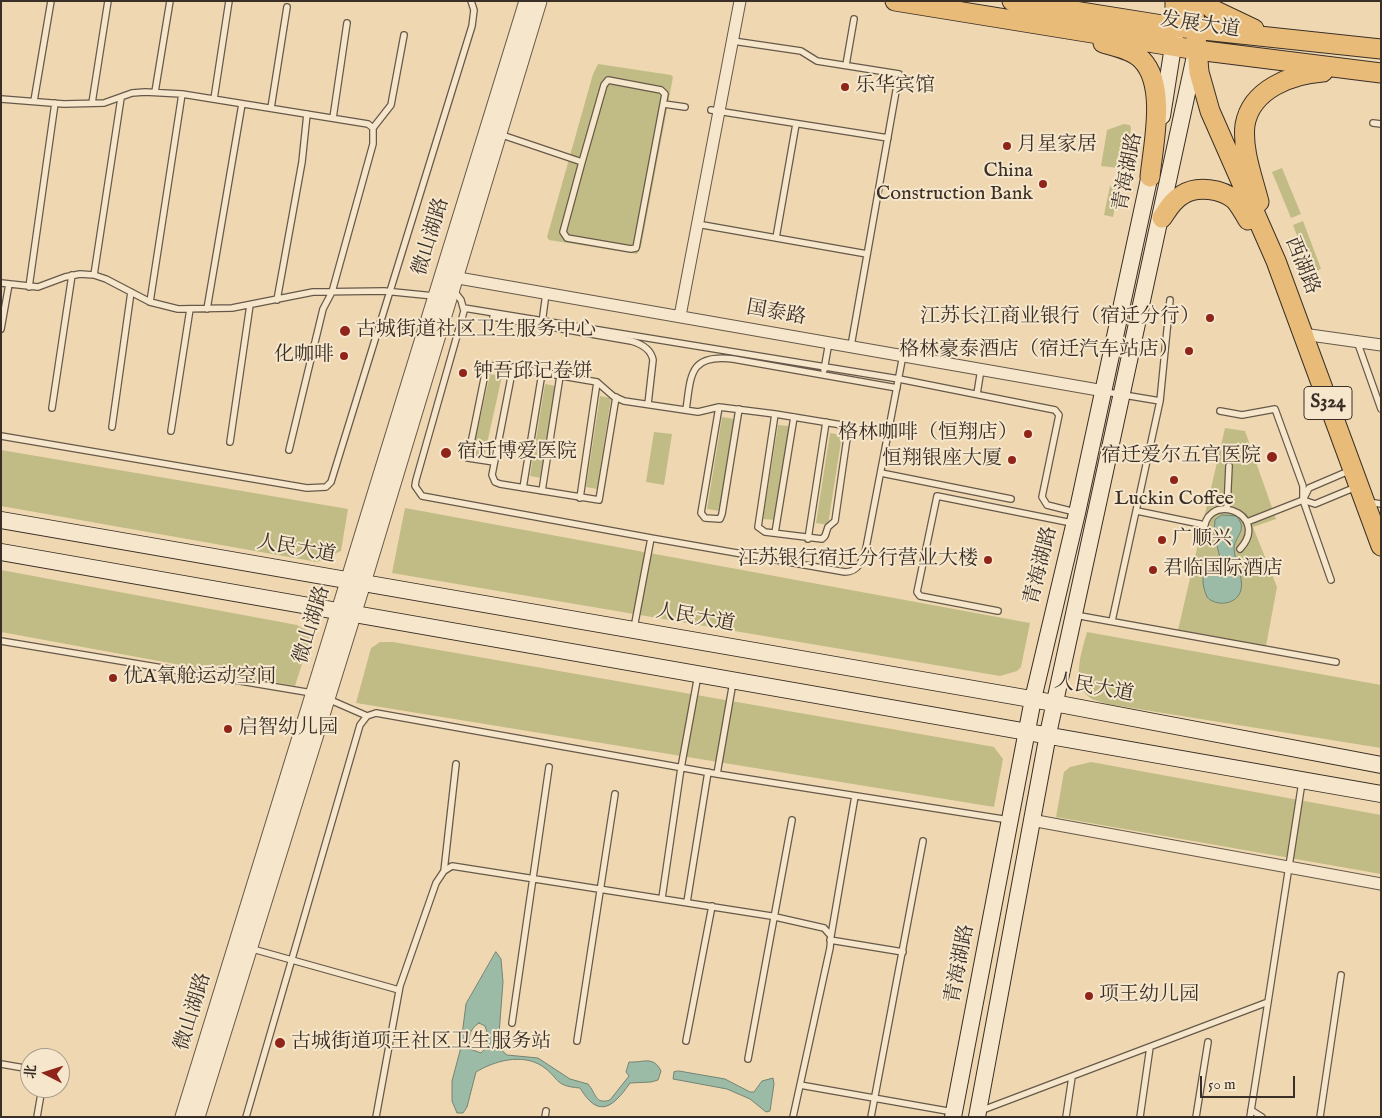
<!DOCTYPE html>
<html>
<head>
<meta charset="utf-8">
<style>
	body { margin:0 }
	#map { position:relative; width:1382px; height:1118px; overflow:hidden; background:#efd8b1; font-family:"IM FELL English","Noto Serif SC",serif }
	canvas { display:block }
	.frame { position:absolute; inset:0; border:2px solid #3a2f27; pointer-events:none }
	.north { position:absolute; left:20px; top:1048px; width:50px; height:50px; box-sizing:border-box; background:#f5e6cc; border:1px solid #aa9d8a; border-radius:50%; rotate:275deg; font-size:14px; font-weight:700; line-height:20px; text-align:center; color:#3a2f27 }
	.north::after { content:''; display:block; margin:auto; width:18px; height:22px; background:#8f2418; clip-path:polygon(50% 0,100% 100%,50% 72%,0 100%) }
	.scale { position:absolute; left:1200px; top:1076px; width:95px; height:22px; box-sizing:border-box; border:2px solid #3a2f27; border-top:0; padding-left:6px; font-size:15px; line-height:18px; white-space:nowrap; color:#3a2f27; -webkit-text-stroke:4px #f5e6cc; paint-order:stroke }
</style>
</head>
<body>
<div id="map">
<canvas width="1382" height="1118"></canvas>
<div class="frame"></div>
<div class="north">北</div>
<div class="scale">50 m</div>
</div>
<script>
const context = document.querySelector('canvas').getContext('2d');
context.lineJoin = 'round';
function fill(path, color) { context.fillStyle = color; context.fill(path, 'evenodd'); }
function strokePath(path, color, width, dash) { context.strokeStyle = color; context.lineWidth = width; context.lineCap = dash ? 'butt' : 'round'; context.setLineDash(dash || []); context.stroke(path); }
function label(font, color, halo, rows, align = 'center') {
  context.font = font + ' "IM FELL English","Noto Serif SC",serif'; context.lineWidth = 4; context.setLineDash([]); context.textBaseline = 'middle'; context.strokeStyle = halo; context.fillStyle = color; for (const [text, x, y, turn = 0] of rows) {
    context.save(); context.translate(x, y); context.rotate((+turn || 0) * Math.PI / 180); context.textAlign = isNaN(turn) ? turn : align; if (halo) context.strokeText(text, 0, 0); context.fillText(text, 0, 0); context.restore();
  }
}
fill(new Path2D(`
	M598,64L671,75L673,77L641,247L637,254L549,240L547,237L593,74Z
	M1124,124L1130,125L1131,128L1125,163L1118,168L1101,166L1107,130Z
	M1282,168L1301,214L1291,218L1272,172Z
	M1110,186L1119,188L1113,217L1104,215Z
	M1303,221L1321,269L1311,273L1293,225Z
	M490,374L502,376L484,457L472,455Z
	M545,384L556,386L541,478L530,476Z
	M600,396L611,398L597,489L586,487Z
	M722,417L735,419L720,511L707,509Z
	M778,425L789,426L774,520L763,519Z
	M1225,428L1245,431L1276,519L1253,527L1277,587L1266,646L1178,630Z
	M654,432L672,434L664,485L646,482Z
	M830,433L842,435L828,525L816,523Z
	M1,450L348,509L341,551L317,562L1,506Z
	M405,508L1030,623L1021,667L1017,671L1000,676L392,573Z
	M1,570L297,625L306,630L310,639L295,686L1,632Z
	M1087,632L1381,685V748L1107,704C1102,702 1096,701 1092,699C1069,686 1082,651 1087,632Z
	M380,642H393L989,746L994,747L1003,759L994,807L356,703L371,648Z
	M1091,762L1381,815V874L1056,817L1064,772L1070,767Z`), '#c1bc86');
const water = new Path2D(`
	M1222,515L1236,516C1249,530 1235,535 1234,548C1234,561 1244,576 1241,590C1237,605 1216,607 1207,597C1195,567 1213,573 1220,558L1214,532L1215,520Z
	M496,952L501,959L503,982L498,1047L507,1055L538,1058L570,1079L588,1084C596,1093 595,1105 610,1100L629,1076L626,1072L629,1062C643,1063 653,1055 661,1071L658,1080L651,1082L630,1083C612,1109 598,1118 580,1088C553,1086 560,1078 542,1066C522,1053 494,1061 476,1072L467,1107L463,1113H457L452,1101V1081L460,1051L466,1004ZM479,1023L485,1026C489,1037 490,1045 481,1053L470,1049C468,1038 469,1029 479,1023Z
	M679,1071L725,1079L750,1092H754L762,1081L773,1078L774,1084L770,1111L766,1112L750,1099L727,1089L673,1079L674,1072Z`);
fill(water, '#9bbba6');
strokePath(water, '#748373', 1);
const service = new Path2D(`
	M733,41L801,51L817,61L899,74L851,346
	M846,65L854,19
	M155,92L170,1
	M1,99L64,104L104,103L132,93L145,92L182,94L368,124L373,128V144L332,292L323,309L289,450
	M214,99L229,1
	M34,101L51,1
	M92,103L108,1
	M664,104L685,107
	M271,108L287,7
	M711,110L888,138
	M333,118L347,23
	M1373,123L1381,124
	M373,128L391,105L404,35
	M499,134L582,162L563,232L567,238L631,249L636,248L665,94L661,90L608,80L604,85L582,162
	M697,224L867,254
	M776,238L796,124
	M94,275L121,98
	M1,283L38,287L65,277L80,274L94,275L106,279L150,302L178,309L232,308L313,292L384,291L434,296
	M29,287L55,103
	M454,291L461,300L464,311L416,480L415,486L422,496L651,538L634,628
	M277,300L302,162L307,114
	M150,302L182,94
	M464,308L899,379L1055,410L1059,415L1042,497L1047,505L1075,512
	M207,309L242,104
	M493,317L631,341C642,344 651,349 653,360L648,404
	M542,323L546,293
	M1,329L9,284
	M1357,341L1381,409
	M513,367L492,475L495,482L500,484L599,500L616,397
	M824,370L829,342
	M1106,392L1160,401
	M977,394L981,369
	M719,407L701,513L705,518L720,519L722,514L739,409
	M52,408L72,275
	M686,410C691,375 689,354 733,359L897,388
	M1220,411L1242,415L1275,409L1303,486V500L1331,580
	M112,427L131,292
	M171,431L190,309
	M1,436L307,488L326,487L331,482L472,26L474,10L471,1
	M230,442L250,305
	M494,462L468,458L485,374L491,366L498,365L597,382L613,396L624,401L698,412L719,407L775,414L842,425L848,431L835,521L828,527L825,536L822,539L765,532L758,527L775,414
	M1351,470L1309,488L1303,500L1315,504L1356,487
	M881,473L1011,499
	M523,488L542,373
	M542,491L560,376
	M580,498L597,382
	M1368,502L1381,504
	M1227,509L1229,466
	M1137,511L1205,525
	M1247,522L1303,500
	M775,533L794,417
	M1204,537C1200,487 1273,513 1240,549
	M651,538L845,572C859,572 863,559 866,548L903,355
	M808,539L826,422
	M998,611L920,596L917,592L937,496L1072,523
	M1075,615L1336,662
	M1112,621L1160,401L1170,300
	M1,641L312,693
	M328,699L367,716
	M717,774L733,682
	M444,871L456,764
	M662,898L681,768L698,675
	M687,902L708,772
	M831,936L855,796
	M830,940L903,952
	M249,948L399,990
	M512,1023L549,767
	M577,1041L615,794
	M686,1041L712,906
	M748,1059L792,820
	M1,1064L30,1069
	M800,1085L953,1112
	M1251,1110L1262,1117
	M980,1111L1268,1002L1302,782
	M37,1117L42,1088
	M246,1117L360,725L367,716L376,713L717,774L1009,820
	M376,1117L400,986L436,883L444,871L452,866L771,916L824,928L831,936L830,948L793,1117
	M545,1117L546,1111
	M871,1117L923,841
	M1066,1117L1072,1077
	M1140,1117L1150,1047
	M1196,1117L1208,1042
	M1250,1117L1268,1002
	M1320,1117L1341,975`);
const minor = new Path2D(`
	M447,276L1104,391
	M680,316L740,1
	M1303,334L1381,345
	M1031,820L1381,884`);
const tertiary = new Path2D(`
	M183,1117L527,1
	M197,1117L363,583L539,1`);
const secondary = new Path2D(`
	M1162,116L1175,34
	M1,520L1054,703L1381,765
	M1,552L1381,794
	M953,1117L1033,699L1077,513L1152,165
	M977,1117L1048,734L1195,56`);
const primary = new Path2D(`
	M895,1L1197,50L1381,73
	M1012,1L1175,27L1381,49
	M1175,1V27
	M1193,1L1199,72L1210,111L1276,261L1381,546
	M1205,1L1212,9L1254,29
	M1103,43C1116,47 1133,50 1142,60C1167,86 1153,145 1150,177
	M1259,202C1253,178 1242,150 1245,125C1251,89 1292,74 1323,72
	M1162,218C1168,209 1173,200 1182,195C1197,185 1222,189 1235,200C1240,206 1244,213 1248,220`);
strokePath(service, '#67594a', 8);
strokePath(minor, '#67594a', 13);
strokePath(tertiary, '#67594a', 17);
strokePath(secondary, '#3a2f27', 18);
strokePath(primary, '#3a2f27', 21);
strokePath(service, '#f5e6cc', 5.5);
strokePath(minor, '#f5e6cc', 11);
strokePath(tertiary, '#f5e6cc', 15);
strokePath(secondary, '#f5e6cc', 16);
strokePath(primary, '#e8bc78', 19);
for (const [x, y, r, color] of [
	[845,87,5,"#8f2418"],
	[1007,146,5,"#8f2418"],
	[1043,184,5,"#8f2418"],
	[1210,318,5,"#8f2418"],
	[345,331,6,"#8f2418"],
	[1189,351,5,"#8f2418"],
	[344,356,5,"#8f2418"],
	[463,373,5,"#8f2418"],
	[1028,434,5,"#8f2418"],
	[446,453,6,"#8f2418"],
	[1272,457,6,"#8f2418"],
	[1012,460,5,"#8f2418"],
	[1174,480,5,"#8f2418"],
	[1162,540,5,"#8f2418"],
	[988,560,5,"#8f2418"],
	[1153,570,5,"#8f2418"],
	[113,678,5,"#8f2418"],
	[228,729,5,"#8f2418"],
	[1089,996,5,"#8f2418"],
	[280,1043,6,"#8f2418"]
]) { const dot = new Path2D(); dot.arc(x, y, r, 0, 2 * Math.PI); context.fillStyle = color; context.fill(dot); strokePath(dot, '#f5e6cc', 2); }
for (const [x, y, w] of [
	[1328,403,48]
]) { const box = new Path2D(); box.roundRect(x - w / 2, y - 16.5, w, 33, 4); context.fillStyle = '#f5e6cc'; context.fill(box); strokePath(box, '#3a2f27', 1); }
label('bold 19px', '#3a2f27', null, [
	["S324",1328,403]
]);
label('20px', '#3a2f27', '#f5e6cc', [
	["发展大道",1200,26,8],
	["青海湖路",1129,172,-79],
	["微山湖路",432,237,-73],
	["西湖路",1301,266,68],
	["国泰路",776,314,10],
	["人民大道",296,550,10],
	["青海湖路",1042,566,-76],
	["人民大道",695,619,10],
	["微山湖路",313,625,-73],
	["人民大道",1094,689,10],
	["青海湖路",961,964,-79],
	["微山湖路",194,1012,-73]
]);
label('20px', '#3a2f27', '#f5e6cc', [
	["乐华宾馆",855,87],
	["月星家居",1017,146],
	["China",1033,172,"right"],
	["Construction Bank",1033,195,"right"],
	["江苏长江商业银行（宿迁分行）",1200,318,"right"],
	["古城街道社区卫生服务中心",356,331],
	["格林豪泰酒店（宿迁汽车站店）",1179,351,"right"],
	["化咖啡",334,356,"right"],
	["钟吾邱记卷饼",473,373],
	["格林咖啡（恒翔店）",1018,434,"right"],
	["宿迁博爱医院",457,453],
	["宿迁爱尔五官医院",1261,457,"right"],
	["恒翔银座大厦",1002,460,"right"],
	["Luckin Coffee",1174,500,"center"],
	["广顺兴",1172,540],
	["江苏银行宿迁分行营业大楼",978,560,"right"],
	["君临国际酒店",1163,570],
	["优A氧舱运动空间",123,678],
	["启智幼儿园",238,729],
	["项王幼儿园",1099,996],
	["古城街道项王社区卫生服务站",291,1043]
], 'left');
</script>
</body>
</html>
